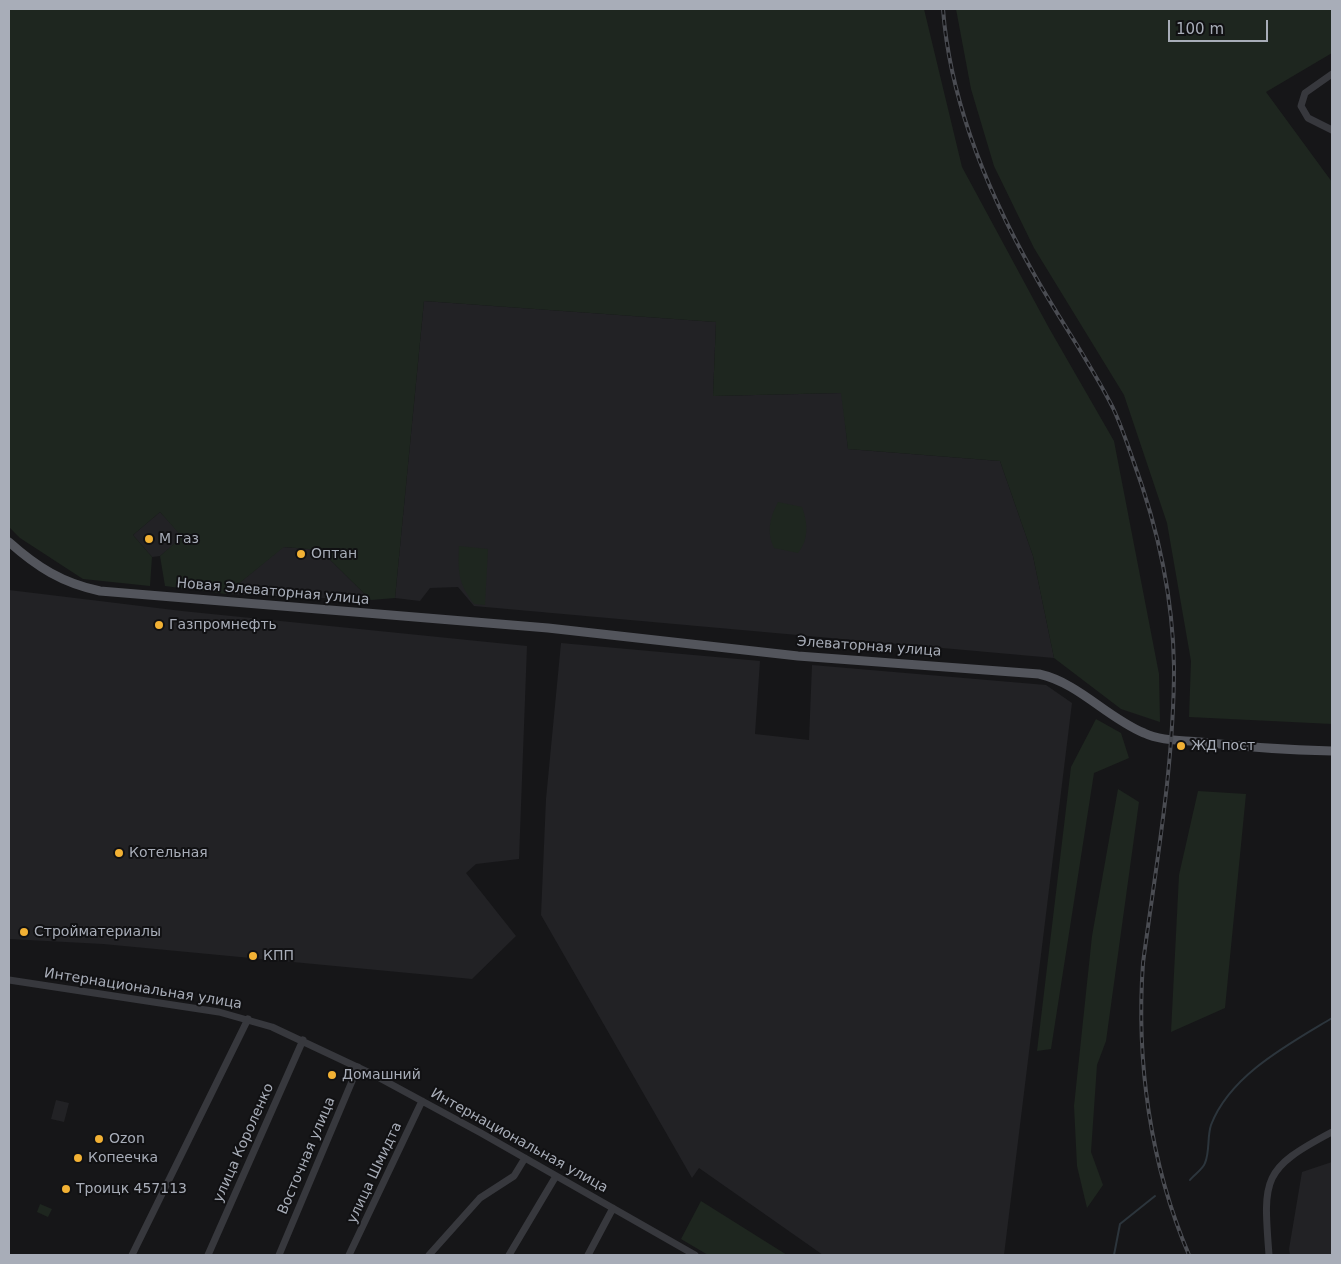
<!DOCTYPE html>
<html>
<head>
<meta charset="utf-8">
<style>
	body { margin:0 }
	#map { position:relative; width:1341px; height:1264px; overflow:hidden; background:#161618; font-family:"DejaVu Sans",sans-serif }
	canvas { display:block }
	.frame { position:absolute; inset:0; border:10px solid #a8adb8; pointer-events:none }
	.scale { position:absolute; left:1168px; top:20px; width:100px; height:22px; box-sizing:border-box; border:2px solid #a8adb8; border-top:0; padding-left:6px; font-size:15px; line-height:18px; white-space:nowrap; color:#a8adb8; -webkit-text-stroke:4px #111113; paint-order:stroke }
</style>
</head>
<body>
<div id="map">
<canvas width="1341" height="1264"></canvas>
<div class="frame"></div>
<div class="scale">100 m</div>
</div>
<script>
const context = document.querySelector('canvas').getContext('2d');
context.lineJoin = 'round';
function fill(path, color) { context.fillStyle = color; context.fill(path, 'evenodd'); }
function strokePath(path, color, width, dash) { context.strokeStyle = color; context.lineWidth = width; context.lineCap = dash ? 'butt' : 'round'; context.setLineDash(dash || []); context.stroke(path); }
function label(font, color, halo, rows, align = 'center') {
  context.font = font + ' "DejaVu Sans",sans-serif'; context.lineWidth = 4; context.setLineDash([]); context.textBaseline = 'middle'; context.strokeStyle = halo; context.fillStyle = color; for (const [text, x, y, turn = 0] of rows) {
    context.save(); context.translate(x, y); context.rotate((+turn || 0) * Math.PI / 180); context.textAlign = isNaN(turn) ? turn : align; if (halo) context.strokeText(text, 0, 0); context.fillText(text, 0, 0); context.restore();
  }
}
fill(new Path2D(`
	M424,301L716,322L713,396L842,393L848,449L1000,461L1033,556L1054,658L474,606L458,587L430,588L420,601L395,598Z
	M160,512L183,537L160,556L152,557L133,535Z
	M283,547L320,550L371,600L226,594Z
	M9,590L182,611L527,646L519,859L476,864L466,873L516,936L472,979L103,944L9,939Z
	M561,643L760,661L755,734L809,740L812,665L1046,685L1072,703L1004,1255H823L699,1168L692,1178L541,915L546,799Z
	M56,1100L69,1103L64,1122L51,1119Z
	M1332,1162V1255H1290L1289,1249L1302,1172Z`), '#222225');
fill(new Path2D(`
	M9,9H924L962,167L1049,328L1114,441L1159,674L1160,722L1121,709L1054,658L1033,556L1000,461L848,449L841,393L713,396L716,322L424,301L395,598L371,600L320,550L284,547L226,594L165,586L160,556L182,537L160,512L133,535L152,557L150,586L83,579L20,538L9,527Z
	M956,9H1332V53L1266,92L1332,182V724L1189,717L1191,661L1167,523L1124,395L1034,248L994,166L971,89Z
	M778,502L802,507C808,523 809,540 798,553L774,548C766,532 770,517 778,502Z
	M459,546L488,549L485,605L474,604C458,583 458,572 459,546Z
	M1096,719L1121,733L1129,758L1094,773L1051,1049L1037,1051L1071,767Z
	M1118,789L1139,802L1106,1041L1097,1065L1091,1152L1103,1185L1087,1208L1077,1166L1074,1106L1092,936Z
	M1198,791L1246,794L1225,1008L1171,1032L1179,875Z
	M701,1201L787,1255H708L681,1239Z
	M40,1204L52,1209L48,1217L37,1212Z`), '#1e261f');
strokePath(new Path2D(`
	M1190,1180C1194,1175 1203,1169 1205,1163C1210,1151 1207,1137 1211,1125C1230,1075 1289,1044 1332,1018
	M1114,1255L1120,1224L1155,1196`), '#2c353c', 2);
strokePath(new Path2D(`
	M1332,74L1305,93L1301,106L1308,118L1332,130
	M9,980L219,1012L272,1027L374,1075L481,1133L695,1255
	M132,1255L248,1019
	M208,1255L303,1040
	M279,1255L358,1067
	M349,1255L422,1101
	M429,1255L480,1198L514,1176L525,1158
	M509,1255L556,1176
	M588,1255L613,1208
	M1269,1255C1263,1178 1262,1169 1332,1132`), '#37383d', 7);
strokePath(new Path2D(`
	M9,542C37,567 62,583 100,591L548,628L798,656L1039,674C1079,683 1106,717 1144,733C1161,741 1181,740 1200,742C1244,747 1288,750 1332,751`), '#53555c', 9);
const rail = new Path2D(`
	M943,9C950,102 988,193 1034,274C1059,319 1090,362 1113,408C1121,425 1127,443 1133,460C1157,525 1173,597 1174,667C1174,766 1156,865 1143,963C1136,1061 1150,1164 1189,1255`);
strokePath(rail, '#4a4c52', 4);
strokePath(rail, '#111113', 2, [5.5]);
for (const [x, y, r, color] of [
	[149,539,5,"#f2b134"],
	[301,554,5,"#f2b134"],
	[159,625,5,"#f2b134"],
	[1181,746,5,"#f2b134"],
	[119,853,5,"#f2b134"],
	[24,932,5,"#f2b134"],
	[253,956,5,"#f2b134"],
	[332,1075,5,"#f2b134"],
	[99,1139,5,"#f2b134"],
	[78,1158,5,"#f2b134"],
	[66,1189,5,"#f2b134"]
]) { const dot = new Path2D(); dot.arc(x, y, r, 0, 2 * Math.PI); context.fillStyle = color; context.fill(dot); strokePath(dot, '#111113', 2); }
label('14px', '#a8adb8', '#111113', [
	["М газ",159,539],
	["Оптан",311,554],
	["Газпромнефть",169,625],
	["ЖД пост",1191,746],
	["Котельная",129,853],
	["Стройматериалы",34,932],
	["КПП",263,956],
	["Домашний",342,1075],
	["Ozon",109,1139],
	["Копеечка",88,1158],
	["Троицк 457113",76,1189]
], 'left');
label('14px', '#a8adb8', '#111113', [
	["Новая Элеваторная улица",273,592,5],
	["Элеваторная улица",869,647,4],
	["Интернациональная улица",143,989,9],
	["Интернациональная улица",519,1141,29],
	["улица Короленко",244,1143,-66],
	["Восточная улица",307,1156,-67],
	["улица Шмидта",375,1173,-65]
]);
</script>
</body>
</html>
